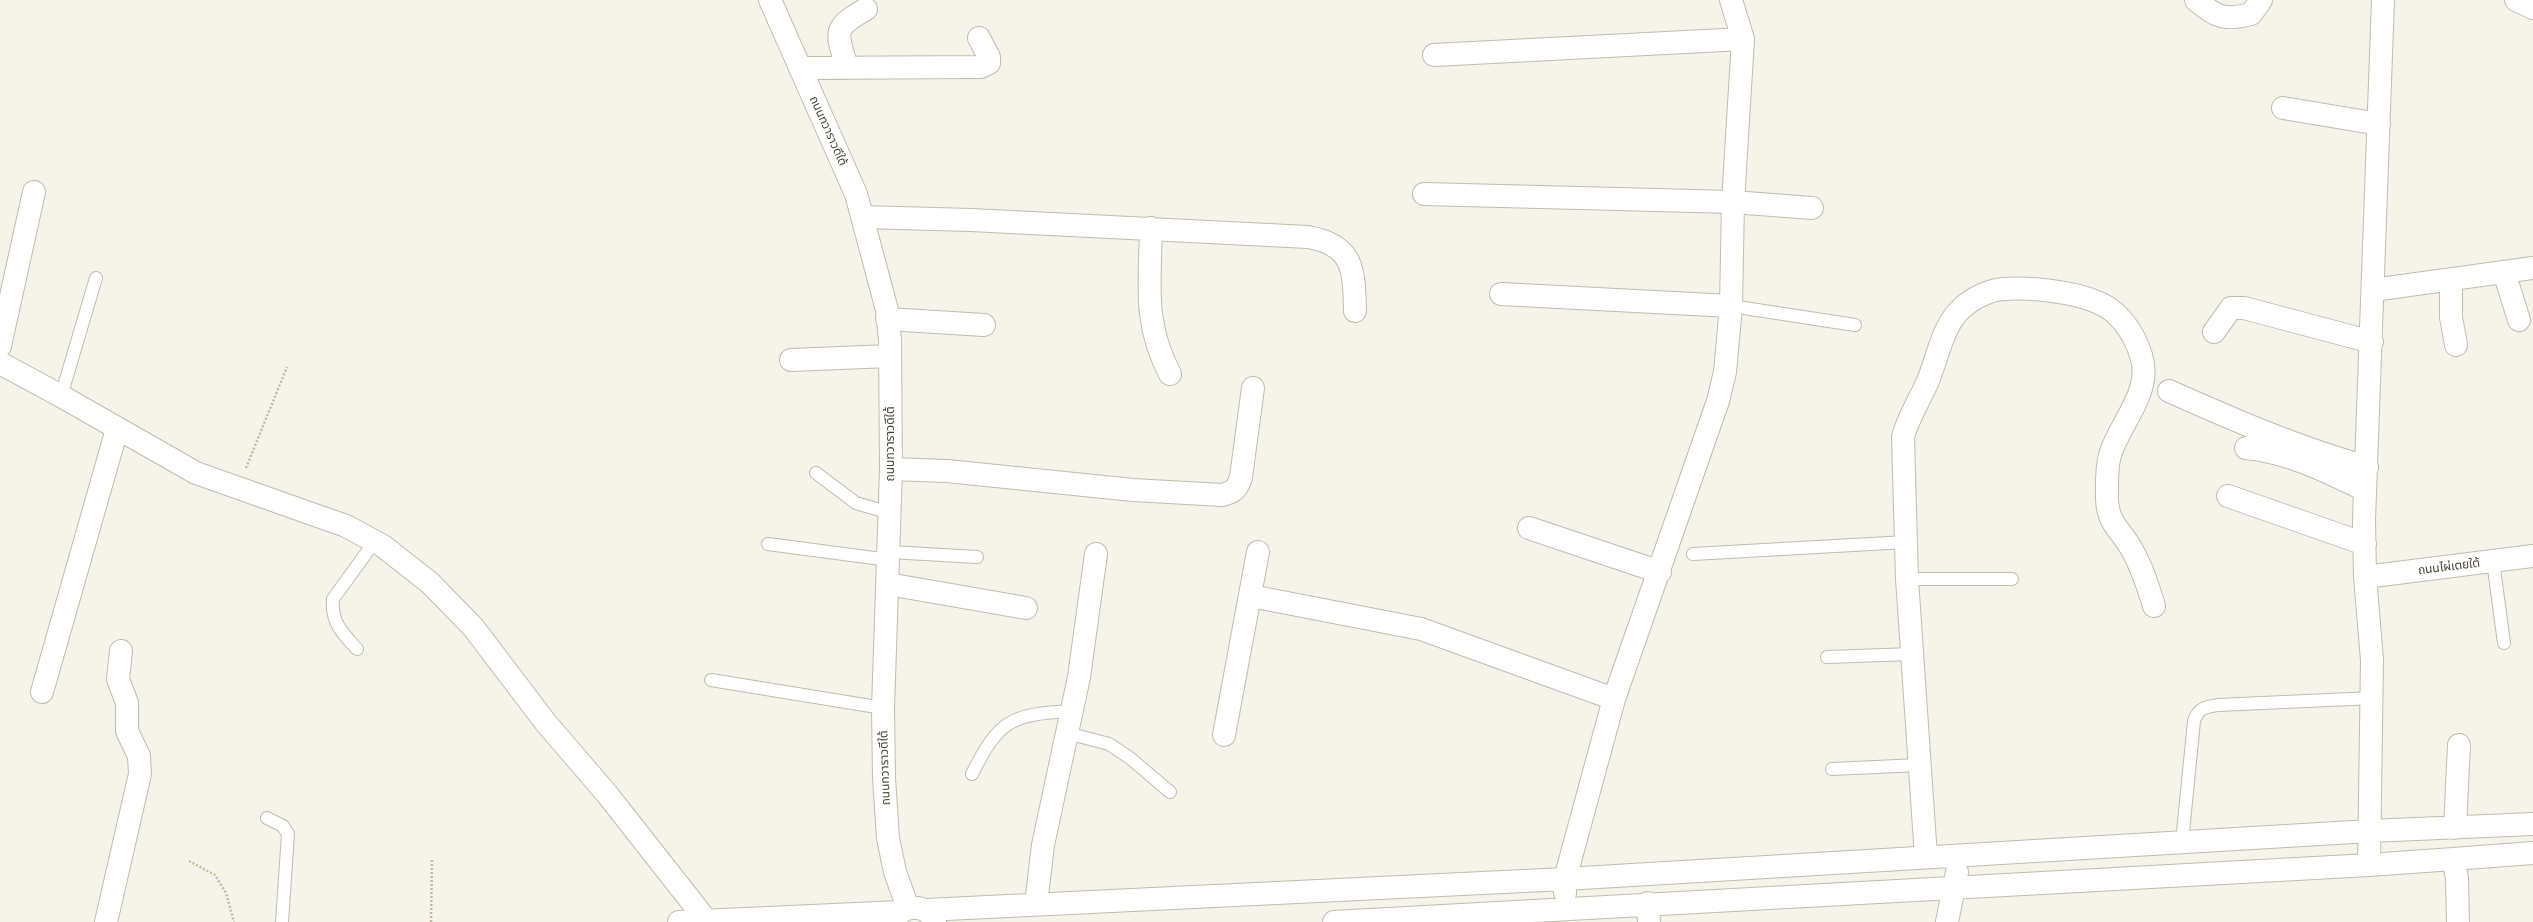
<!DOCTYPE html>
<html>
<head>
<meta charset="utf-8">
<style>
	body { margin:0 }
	canvas { display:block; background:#f5f3ea }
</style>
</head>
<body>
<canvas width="2533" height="922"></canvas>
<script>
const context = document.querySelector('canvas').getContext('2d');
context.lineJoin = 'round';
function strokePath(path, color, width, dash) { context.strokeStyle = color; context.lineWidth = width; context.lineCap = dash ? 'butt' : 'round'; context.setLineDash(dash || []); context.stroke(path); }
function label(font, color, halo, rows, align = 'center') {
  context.font = font + ' "PT Sans Narrow","Noto Sans Thai",sans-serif'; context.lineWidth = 3; context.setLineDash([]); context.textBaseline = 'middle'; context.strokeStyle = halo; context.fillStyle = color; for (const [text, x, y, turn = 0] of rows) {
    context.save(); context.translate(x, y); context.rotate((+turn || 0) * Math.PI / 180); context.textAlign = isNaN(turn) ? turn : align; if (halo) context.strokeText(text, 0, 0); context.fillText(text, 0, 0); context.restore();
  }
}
const service = new Path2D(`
	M1731,306L1855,325
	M61,396L96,278
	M816,473L856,503L890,513
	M768,544L889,560
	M890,552L977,557
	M1693,554L1906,542
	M2493,561L2504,643
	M1907,579H2012
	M357,649C342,633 331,622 333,599L375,541
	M1827,657L1912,654
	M711,680L883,708
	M1067,733L1109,744L1130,758L1170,792
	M1832,769L1919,765
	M972,774C999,720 1011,714 1072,711
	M267,818L283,826L288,834L282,922
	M2182,842L2194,721C2198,708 2206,707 2218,705L2373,698`);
const minor = new Path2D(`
	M2196,0C2216,17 2224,21 2251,14L2261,0
	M2516,0L2533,8
	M1434,55L1743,39
	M800,68L981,67L989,63V57L979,38
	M847,68C837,32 831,29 866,9
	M2283,108L2379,124
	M1424,194L1733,202L1812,208
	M862,217L971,220L1308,237C1354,245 1354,270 1355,311
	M1151,228C1150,283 1143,323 1170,374
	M2504,272L2519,320
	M2451,279V317L2456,345
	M2373,290L2533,268
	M1501,294L1731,306
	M887,319L984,325
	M2214,332L2231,308H2244L2372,342
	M0,346L34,192
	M791,360L890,356
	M0,363L61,396L196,473L346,526L383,546L430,583L473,627L546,723L607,794L706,920
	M2169,391C2234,420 2298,448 2367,467
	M2246,448C2288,452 2326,471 2365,490
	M891,469L947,471L1133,490L1222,495C1234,492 1238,488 1241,477L1253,388
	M2228,496L2365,544
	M1529,528L1660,572
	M2365,577L2533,556
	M888,584L1026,608
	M1251,596L1421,629L1614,699
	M42,692L117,429
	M1224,735L1258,552
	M2455,828L2459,745
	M1926,857L1907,579L1903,437C1908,418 1919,401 1927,383C1938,358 1942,325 1963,307C1973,298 1990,290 2003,289C2032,287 2085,292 2110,309C2126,321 2135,337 2141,355C2153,392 2120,422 2110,455C2106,469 2107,484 2107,499C2108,524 2120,529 2131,548C2142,567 2148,586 2154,606
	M2453,859L2533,853
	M2369,865L2453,859L2457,878L2458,922
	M1565,893V879L1614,699L1718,401L1725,372L1731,306L1733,202L1743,39L1731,0
	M1648,903L1649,922
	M1036,904L1043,845L1079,677L1096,554
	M926,910L1565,879L2370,831L2533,824
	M106,922L140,774L139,756L127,731V703L118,679L121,651
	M679,922L900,912
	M1334,922L2369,865L2372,660L2365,577L2364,520L2383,0
	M1947,922L1957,872`);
const tertiary = new Path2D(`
	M770,0L856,194L887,310L890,340L891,469L883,708L884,778L888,838L895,872L908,908
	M894,922C902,903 927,903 935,922`);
strokePath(service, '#c1bcac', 14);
strokePath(minor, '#c1bcac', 24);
strokePath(tertiary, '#c1bcac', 24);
strokePath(new Path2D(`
	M246,468L287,367
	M189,861L215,875L226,893L234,922
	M431,922L432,859`), '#c4b99d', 2.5, [2, 2]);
strokePath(service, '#fff', 12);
strokePath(minor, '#fff', 22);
strokePath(tertiary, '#fff', 22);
label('12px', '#4a4437', '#fff', [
	["ถนนทวาราวดีใต้",828,131,66],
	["ถนนทวาราวดีใต้",891,444,-90],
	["ถนนไผ่เตยใต้",2449,567,-7],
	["ถนนทวาราวดีใต้",885,768,-92]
]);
</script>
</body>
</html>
